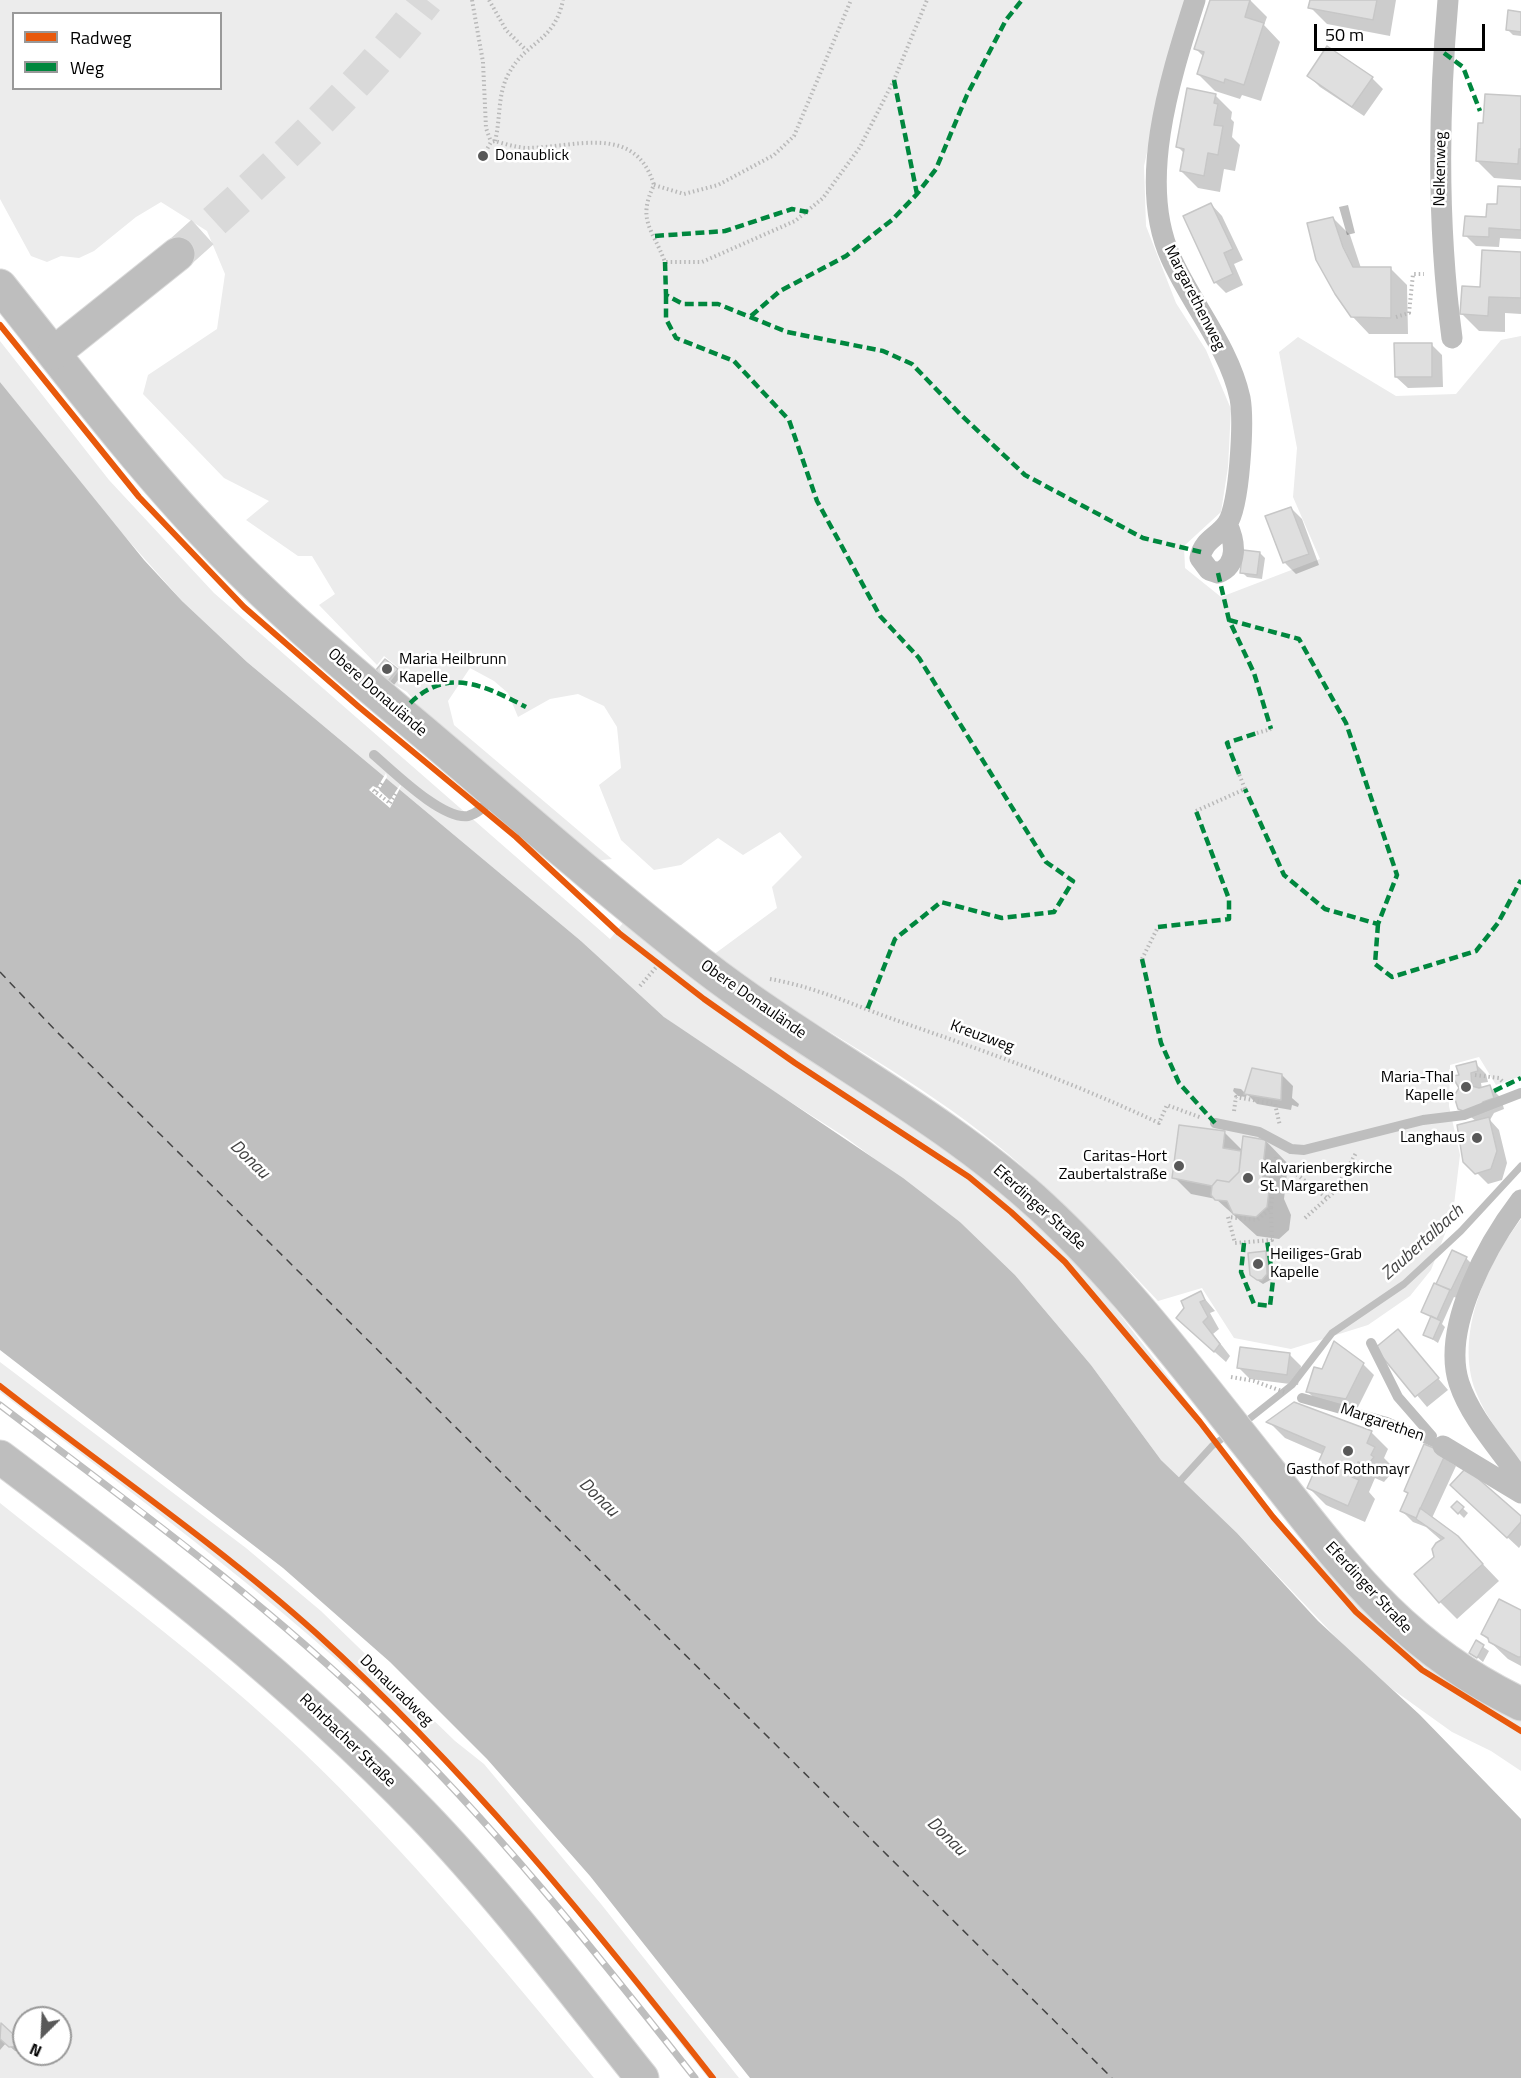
<!DOCTYPE html>
<html>
<head>
<meta charset="utf-8">
<style>
	body { margin:0 }
	#map { position:relative; width:1521px; height:2078px; overflow:hidden; background:#fff; font-family:"Titillium Web",sans-serif }
	canvas { display:block }
	.legend { position:absolute; left:12px; top:12px; width:210px; height:78px; box-sizing:border-box; background:#fff; border:2px solid #999; margin:0; padding:8px 10px; list-style:none; font-size:18px; color:#000 }
	.legend li { display:flex; align-items:center; gap:12px; height:30px }
	.legend b { width:30px; border:2px solid #999 }
	.north { position:absolute; left:12px; top:2006px; width:60px; height:60px; box-sizing:border-box; background:#fff; border:2px solid #999; border-radius:50%; rotate:204deg; font-size:16px; font-weight:700; line-height:24px; text-align:center; color:#000 }
	.north::after { content:''; display:block; margin:auto; width:21px; height:27px; background:#595959; clip-path:polygon(50% 0,100% 100%,50% 72%,0 100%) }
	.scale { position:absolute; left:1314px; top:24px; width:171px; height:27px; box-sizing:border-box; border:3px solid #000; border-top:0; padding-left:8px; font-size:18px; line-height:21px; white-space:nowrap; color:#000; -webkit-text-stroke:4px #fff; paint-order:stroke }
</style>
</head>
<body>
<div id="map">
<canvas width="1521" height="2078"></canvas>
<ul class="legend">
<li><b style="height:8px;background:#e8590c"></b>Radweg</li>
<li><b style="height:8px;background:#00873e"></b>Weg</li>
</ul>
<div class="north">N</div>
<div class="scale">50 m</div>
</div>
<script>
const context = document.querySelector('canvas').getContext('2d');
context.lineJoin = 'round';
function fill(path, color) { context.fillStyle = color; context.fill(path, 'evenodd'); }
function strokePath(path, color, width, dash) { context.strokeStyle = color; context.lineWidth = width; context.lineCap = dash ? 'butt' : 'round'; context.setLineDash(dash || []); context.stroke(path); }
function label(font, color, halo, rows, align = 'center') {
  context.font = font + ' "Titillium Web",sans-serif'; context.lineWidth = 5; context.setLineDash([]); context.textBaseline = 'middle'; context.strokeStyle = halo; context.fillStyle = color; for (const [text, x, y, turn = 0] of rows) {
    context.save(); context.translate(x, y); context.rotate((+turn || 0) * Math.PI / 180); context.textAlign = isNaN(turn) ? turn : align; if (halo) context.strokeText(text, 0, 0); context.fillText(text, 0, 0); context.restore();
  }
}
fill(new Path2D(`
	M0,0H1185L1171,45L1144,166L1146,226L1176,303L1206,350L1231,409L1228,467L1221,512L1184,546L1185,568L1221,597L1320,559L1293,497L1297,448L1279,352L1298,337L1396,396L1456,394L1501,340L1521,336V1076L1496,1085L1479,1057L1450,1065L1449,1106L1460,1155L1453,1213L1431,1270L1410,1296L1368,1325L1291,1349L1234,1338L1202,1288L1158,1301C1093,1232 1029,1165 951,1110C873,1055 789,1009 709,958L777,908L772,887L802,857L780,832L743,855L718,838L681,865L654,870L621,840L599,785L621,768L617,727L604,706L578,694L550,699L518,717L508,693L494,681L470,668L448,701L454,725L612,859L592,861L450,744L407,692L390,682L400,669L384,656L377,665L319,605L335,594L312,556H298L246,520L269,501L224,478L143,394L148,375L217,329L225,274L207,231L161,202L136,217L94,251L79,258L61,256L47,262L31,256L0,199ZM14,14H220V88H14Z
	M0,341L109,480L214,593L610,939L623,923L696,982L976,1170L1084,1268L1278,1519L1367,1612L1521,1719V1771L1491,1751L1452,1732L1392,1689L1346,1648L1237,1533L1161,1460L1091,1365L1015,1275L960,1222L845,1137L714,1053L664,1017L581,941L247,662L182,601L112,522L0,382Z
	M1521,1219V1463C1505,1441 1486,1418 1476,1392C1454,1335 1486,1265 1521,1219Z
	M0,1362L246,1548L321,1611L455,1741L484,1764L601,1904L739,2078H708C605,1947 502,1812 379,1698C260,1587 129,1491 0,1392Z
	M0,1503C102,1584 207,1661 301,1750C408,1852 501,1965 594,2078H0ZM24,2018H60V2054H24Z`), '#ececec');
fill(new Path2D(`
	M1348,205L1355,233L1347,235L1339,207Z
	M0,382L144,560L182,601L247,662L581,941L664,1017L903,1178L960,1222L1015,1275L1091,1365L1161,1460L1237,1533L1318,1621L1420,1715L1521,1819V2078H750L590,1876L487,1759L390,1662L283,1568L0,1350Z`), '#bfbfbf');
fill(new Path2D(`
	M386,773L387,777L379,790L390,800L400,785L401,786L390,808L369,790L373,786L377,788Z`), '#fff');
fill(new Path2D(`
	M1212,0H1250L1267,17L1264,25L1280,42L1261,101L1242,95L1240,99L1215,91L1198,74L1204,57L1196,49Z
	M1311,0H1396L1390,36L1327,24L1310,7Z
	M1521,13V36L1513,35L1507,29Z
	M1309,76L1372,78L1383,89L1364,116L1320,87Z
	M1215,95L1232,112L1231,119L1234,122L1232,137L1240,145L1235,171L1224,169L1220,192L1198,188L1181,171L1184,153L1178,147Z
	M1521,98V180L1494,178L1477,161Z
	M1521,189V239L1500,238L1499,247L1476,246L1465,235Z
	M1211,204L1222,216L1243,260L1234,264L1243,285L1226,293L1215,282Z
	M1333,218L1350,235L1361,268H1390L1407,285L1408,334H1369L1352,316Z
	M1521,254V314L1505,313V332L1479,331L1462,314L1481,289Z
	M1431,344L1442,355L1443,387L1408,388L1396,377Z
	M1291,508L1302,519L1319,565L1296,574L1285,563L1267,517Z
	M1260,553L1265,558L1262,579L1247,577L1242,572Z
	M397,670L402,675L394,685L383,675Z
	M1475,1063L1486,1074L1488,1082L1481,1083L1482,1089L1490,1087L1501,1098L1504,1109L1494,1113L1490,1120L1499,1130L1507,1163L1502,1180L1488,1184L1465,1161L1477,1122L1460,1108V1076Z
	M1282,1075L1293,1086L1292,1098L1299,1104L1298,1107L1292,1105L1291,1110L1257,1104L1247,1094L1246,1097L1238,1096L1233,1091L1234,1088L1241,1089L1246,1094Z
	M1225,1133L1243,1151L1266,1141L1288,1164L1284,1199L1291,1215L1289,1230L1279,1239L1257,1236L1216,1199L1191,1194L1174,1177Z
	M1265,1253L1270,1258L1272,1279L1263,1284L1257,1280Z
	M1466,1258L1477,1269L1462,1300L1454,1297L1442,1324L1445,1327L1438,1343L1424,1334L1432,1318L1423,1311L1443,1288L1438,1284Z
	M1200,1293L1215,1311L1210,1313L1219,1329L1213,1334L1230,1356L1226,1362L1189,1329Z
	M1398,1331L1448,1390L1427,1407L1377,1348Z
	M1290,1355L1301,1366L1298,1385L1250,1379L1239,1368Z
	M1363,1364L1374,1375L1357,1409L1318,1402L1307,1391Z
	M1269,1422L1371,1432L1388,1449L1384,1458L1391,1465L1388,1473L1390,1475L1384,1482L1375,1478L1369,1492L1375,1499L1365,1522L1326,1505L1309,1488L1324,1455L1285,1438Z
	M1425,1446L1456,1466L1432,1518L1457,1537L1499,1581L1457,1619L1440,1602L1435,1558L1442,1541L1426,1527L1413,1522L1402,1511L1409,1494L1405,1491Z
	M1463,1496L1521,1518V1545L1519,1548Z
	M1457,1503L1468,1513L1464,1518L1453,1507Z
	M1521,1613V1666L1508,1659L1482,1634Z
	M1476,1642L1489,1651L1483,1662L1471,1652Z
	M0,2025L24,2046V2051H15L6,2043L0,2050Z`), '#0003');
strokePath(new Path2D(`
	M1244,1423L1292,1385L1332,1333L1404,1284L1461,1231L1521,1166
	M1181,1480L1212,1446L1230,1433`), '#bfbfbf', 7);
strokePath(new Path2D(`
	M0,972L56,1031L1112,2078`), '#444', 1.5, [8, 6]);
const building = new Path2D(`
	M1210,0H1250L1245,17L1264,23L1244,85L1225,79L1224,83L1197,74L1204,52L1194,49Z
	M1310,0H1377L1373,20L1308,8Z
	M1508,10L1521,12V32L1506,30Z
	M1327,46L1373,77L1352,107L1307,76Z
	M1187,88L1216,94L1214,103L1218,104L1214,125L1223,126L1218,155L1208,153L1204,176L1180,171L1184,149L1176,147Z
	M1485,94L1521,96V149H1519L1518,164L1476,161L1478,123H1483Z
	M1498,186L1521,187V230L1489,228V237L1463,236L1465,216L1486,217L1487,204H1497Z
	M1211,203L1233,249L1224,253L1233,274L1214,283L1183,216Z
	M1333,217L1343,247L1353,267H1391V318L1351,317L1335,294L1316,260L1307,223Z
	M1482,250L1521,252V298L1489,297L1488,316L1460,314L1462,286L1480,287Z
	M1394,343H1432V377H1395Z
	M1291,507L1309,554L1283,563L1265,516Z
	M1243,550L1260,552L1257,575L1240,573Z
	M385,659L398,669L388,681L376,670Z
	M1476,1061L1478,1071L1471,1073L1472,1086L1479,1088L1490,1085L1494,1098L1483,1102L1479,1108L1466,1112L1458,1109L1454,1096L1459,1088L1452,1076L1459,1075L1456,1066Z
	M1252,1068L1282,1074L1281,1100L1244,1094Z
	M1489,1117L1497,1151L1491,1169L1475,1174L1463,1162L1457,1125Z
	M1179,1125L1225,1131L1223,1148L1241,1151L1239,1172L1229,1182L1217,1180L1212,1186L1172,1178Z
	M1243,1136L1266,1140L1262,1175L1269,1191L1267,1207L1256,1217L1233,1214L1227,1201L1215,1200L1211,1195L1212,1186L1217,1180L1229,1182L1239,1172Z
	M1452,1250L1467,1257L1451,1290L1436,1284Z
	M1266,1251L1267,1274L1262,1280H1257L1250,1275L1248,1253Z
	M1434,1283L1450,1290L1437,1319L1421,1312Z
	M1201,1291L1205,1300L1200,1302L1208,1317L1203,1322L1220,1344L1214,1352L1176,1318L1184,1308L1181,1301Z
	M1431,1316L1441,1321L1433,1339L1423,1335Z
	M1398,1329L1439,1378L1415,1397L1375,1348Z
	M1334,1341L1364,1363L1346,1399L1306,1392L1314,1367L1322,1369Z
	M1240,1347L1290,1353L1287,1375L1237,1368Z
	M1294,1402L1372,1431L1367,1443L1375,1447L1371,1455L1374,1457L1367,1466L1358,1462L1352,1477L1359,1480L1348,1506L1307,1488L1325,1447L1266,1422Z
	M1424,1444L1446,1453L1416,1518L1400,1511L1408,1493L1404,1491Z
	M1466,1468L1521,1516V1522L1507,1538L1450,1485Z
	M1457,1501L1464,1507L1458,1514L1451,1507Z
	M1420,1508L1458,1536L1483,1564L1439,1603L1414,1574L1434,1557L1432,1549L1436,1543L1444,1538L1416,1519Z
	M1499,1599L1521,1610V1657H1518L1489,1642L1488,1638L1481,1634Z
	M1476,1640L1484,1645L1477,1658L1469,1653Z
	M1,2023L24,2044V2046L9,2047L0,2039Z`);
fill(building, '#dfdfdf');
strokePath(building, '#c7c7c7', 1.5);
strokePath(new Path2D(`
	M178,254C266,175 354,94 427,0`), '#d9d9d9', 33, [33, 16]);
const primary = new Path2D(`
	M0,286C68,371 133,458 208,537C277,611 357,676 434,741C522,816 610,893 701,964C812,1050 939,1112 1043,1208C1128,1287 1197,1381 1269,1471C1347,1570 1404,1648 1521,1704
	M0,1457C148,1568 293,1681 422,1814C501,1896 571,1989 642,2078`);
const trunk = new Path2D(`
	M54,353L178,254`);
strokePath(primary, '#dbdbdb', 35);
strokePath(trunk, '#dbdbdb', 35);
strokePath(new Path2D(`
	M472,0L483,62L486,128L491,142
	M489,0L506,30L526,50
	M495,141C501,118 497,94 509,73C527,40 554,43 563,0
	M483,156L491,142L495,141C505,144 515,147 526,148C574,148 635,122 654,185C637,220 652,228 665,262H702L795,221L823,198L860,147L894,80L927,0
	M654,185L684,194L718,185L774,155L794,136L851,0
	M1396,317L1409,313L1413,274H1424
	M1257,733L1271,729
	M373,790L391,804
	M376,792L383,782
	M390,803L396,793
	M1196,811L1245,789L1239,774
	M1142,959L1158,927
	M770,979C817,987 860,1008 904,1023C991,1053 1076,1084 1159,1123L1167,1105L1202,1118
	M640,986L659,964
	M1475,1075L1499,1078L1503,1082
	M1234,1111L1236,1097L1275,1104L1280,1126
	M1286,1166L1328,1199
	M1271,1208L1272,1240L1235,1243L1228,1217L1257,1220L1271,1208L1276,1157
	M1305,1218L1334,1192L1356,1153
	M1231,1377L1254,1381L1287,1393`), '#b9b9b9', 4, [1.5, 3]);
strokePath(new Path2D(`
	M374,755C393,771 442,820 468,816C478,814 487,804 494,797
	M1215,1123L1259,1132L1291,1149L1304,1150L1423,1120L1464,1115L1521,1093
	M1371,1343L1398,1397L1432,1436
	M1302,1398L1387,1422L1443,1446`), '#bebebe', 10);
strokePath(new Path2D(`
	M1195,0C1171,76 1136,182 1171,258C1192,305 1229,347 1240,398C1244,420 1240,506 1227,524C1218,537 1203,540 1200,558L1209,570L1218,573C1239,565 1235,541 1227,524
	M1448,0C1438,113 1437,226 1452,338
	M1521,1200C1488,1243 1441,1327 1459,1383C1471,1419 1500,1449 1521,1480
	M1443,1446L1521,1493`), '#bebebe', 21);
strokePath(primary, '#bebebe', 33);
strokePath(trunk, '#bebebe', 33);
const rail = new Path2D(`
	M0,1405C129,1503 262,1599 379,1713C495,1825 595,1951 695,2078`);
strokePath(rail, '#bebebe', 7);
strokePath(rail, '#fff', 4.5, [14]);
strokePath(new Path2D(`
	M1444,53L1463,67L1480,111
	M894,80L917,194
	M655,236L725,231L792,209L808,212
	M665,262L666,295L683,304H718L787,332L883,351L912,364L960,414L1025,475L1143,538L1201,552
	M666,295V319L676,338L734,361L789,420L817,501L880,616L919,658L1046,862L1073,881L1054,912L1002,918L941,902L895,939L867,1010
	M751,316L780,291L846,256L892,220L917,194L936,169L967,95L1006,20L1022,0
	M1218,573L1229,620L1254,673L1271,729
	M1229,620L1299,639L1346,723L1397,875L1378,924L1325,909L1284,875L1245,789
	M401,713C441,665 478,682 526,707
	M1239,774L1227,743L1257,733
	M1378,924L1375,964L1392,977L1476,951L1498,923L1521,880
	M1158,927L1229,919V899L1196,811
	M1142,959L1161,1043L1179,1083L1215,1123
	M1494,1091L1521,1078
	M1244,1243L1241,1272L1254,1304L1270,1306L1273,1280L1267,1240`), '#00873e', 4.5, [9, 4.5]);
strokePath(new Path2D(`
	M0,325L139,497L244,607L359,707L516,837L619,933L704,999L795,1063L969,1177L1011,1212L1065,1262L1200,1422L1273,1517L1356,1612L1422,1670L1521,1731
	M0,1386C105,1468 217,1544 316,1633C466,1769 588,1919 713,2078`), '#e8590c', 6);
for (const [x, y, r, color] of [
	[483,156,6,"#595959"],
	[387,669,6,"#595959"],
	[1466,1087,6,"#595959"],
	[1477,1138,6,"#595959"],
	[1179,1166,6,"#595959"],
	[1248,1178,6,"#595959"],
	[1258,1264,6,"#595959"],
	[1348,1451,6,"#595959"]
]) { const dot = new Path2D(); dot.arc(x, y, r, 0, 2 * Math.PI); context.fillStyle = color; context.fill(dot); strokePath(dot, '#fff', 2); }
label('16px', '#000', '#fff', [
	["Donaublick",495,156],
	["Maria Heilbrunn",399,660],
	["Kapelle",399,678],
	["Maria-Thal",1454,1078,"right"],
	["Kapelle",1454,1096,"right"],
	["Langhaus",1465,1138,"right"],
	["Caritas-Hort",1167,1157,"right"],
	["Zaubertalstraße",1167,1175,"right"],
	["Kalvarienbergkirche",1260,1169],
	["St. Margarethen",1260,1187],
	["Heiliges-Grab",1270,1255],
	["Kapelle",1270,1273],
	["Gasthof Rothmayr",1348,1470,"center"]
], 'left');
label('16px', '#000', '#fff', [
	["Nelkenweg",1441,169,-89],
	["Margarethenweg",1194,298,63],
	["Obere Donaulände",377,693,41],
	["Obere Donaulände",753,1000,35],
	["Kreuzweg",982,1037,20],
	["Eferdinger Straße",1039,1208,42],
	["Margarethen",1382,1423,19],
	["Eferdinger Straße",1368,1588,47],
	["Donauradweg",396,1691,44],
	["Rohrbacher Straße",347,1741,44]
]);
label('italic 18px', '#444', '#fff', [
	["Donau",249,1160,44],
	["Zaubertalbach",1423,1243,-42],
	["Donau",598,1498,44],
	["Donau",946,1837,44]
]);
</script>
</body>
</html>
